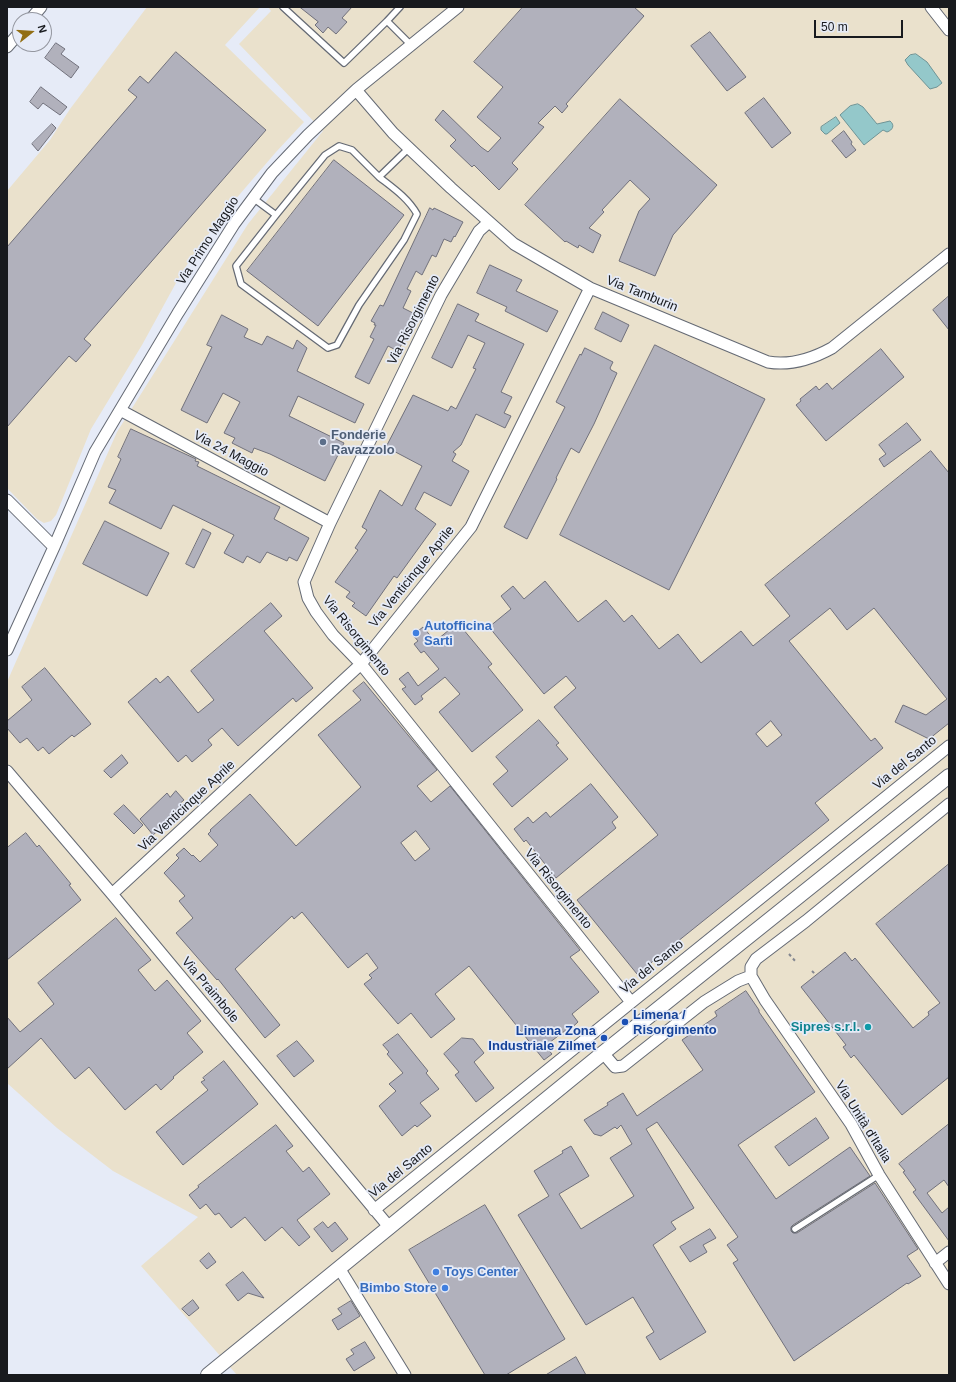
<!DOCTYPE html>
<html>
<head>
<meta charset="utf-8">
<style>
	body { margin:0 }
	#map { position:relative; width:956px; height:1382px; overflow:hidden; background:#e6ebf7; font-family:Helvetica,sans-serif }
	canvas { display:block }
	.frame { position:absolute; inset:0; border:8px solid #181a1e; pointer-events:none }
	.north { position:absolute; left:12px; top:12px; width:40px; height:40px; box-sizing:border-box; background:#e6ebf7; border:1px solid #9497a0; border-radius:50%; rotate:73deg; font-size:11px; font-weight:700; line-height:16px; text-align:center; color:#181a1e }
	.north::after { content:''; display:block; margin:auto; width:14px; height:18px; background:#926f15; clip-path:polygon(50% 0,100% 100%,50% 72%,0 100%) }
	.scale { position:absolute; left:814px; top:20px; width:89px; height:18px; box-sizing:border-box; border:2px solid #181a1e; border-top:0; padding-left:5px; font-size:12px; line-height:14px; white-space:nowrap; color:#181a1e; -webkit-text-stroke:3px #e6ebf7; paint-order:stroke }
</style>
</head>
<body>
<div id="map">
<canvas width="956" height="1382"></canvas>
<div class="frame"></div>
<div class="north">N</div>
<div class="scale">50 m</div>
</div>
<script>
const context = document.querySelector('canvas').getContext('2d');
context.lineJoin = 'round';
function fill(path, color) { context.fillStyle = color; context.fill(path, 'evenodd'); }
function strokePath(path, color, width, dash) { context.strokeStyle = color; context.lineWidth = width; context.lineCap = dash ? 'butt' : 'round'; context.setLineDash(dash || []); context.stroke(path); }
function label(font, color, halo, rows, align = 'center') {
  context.font = font + ' Helvetica,sans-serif'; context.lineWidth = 3.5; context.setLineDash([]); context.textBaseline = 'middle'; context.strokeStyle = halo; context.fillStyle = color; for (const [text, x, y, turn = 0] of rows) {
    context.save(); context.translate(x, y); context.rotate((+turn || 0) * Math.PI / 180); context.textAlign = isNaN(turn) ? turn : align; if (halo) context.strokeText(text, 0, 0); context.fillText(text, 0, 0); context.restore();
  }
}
fill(new Path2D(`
	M147,7H260L225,45L304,122L276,152L222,215L182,272L142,345L91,429L56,515L51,521L44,523L37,519L7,488V191L50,140L70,109Z
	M268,7H949V1375H237L141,1266L198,1217L113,1171L57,1128L7,1083V682L117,432L248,224L323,131L239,44L271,11Z`), '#eae1cc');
const water = new Path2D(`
	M916,54L927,62L942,83L937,87L930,89L908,65L905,60L910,55Z
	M858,104L863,107L877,124L890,121C895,125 893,130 887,132L883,130L864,145L840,115L850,106Z
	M836,117L840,123L827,134H825L821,130V127Z`);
fill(water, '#94c8ca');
strokePath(water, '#6f9496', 1);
const building = new Path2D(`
	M300,7H352L342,18L347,22L336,34L328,27L323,33L315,25L318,22Z
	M523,7H634L644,16L566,104L568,106L562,113L555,106L538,123L544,127L512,163L518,169L499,190L474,165L472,167L450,146L456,140L435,120L443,110L481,147L488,152L501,138L477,117L503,87L474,62Z
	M710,32L746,77L727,91L691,46Z
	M56,43L65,49L61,54L79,67L71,78L45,58Z
	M176,52L266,130L84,339L91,345L76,362L69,356L7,427V247L137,97L128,90L140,76L148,83Z
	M41,87L67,107L60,115L43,103L38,109L30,102Z
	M764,98L791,133L772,148L745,113Z
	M620,99L717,185L673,235L655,276L619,261L639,211L650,199L630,180L602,210L604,212L589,228L601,235L593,253L579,245L578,248L566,241L565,242L525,205Z
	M52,124L56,128L38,151L32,144Z
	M844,131L852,142L851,144L856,150L846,158L832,141Z
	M334,160L404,215L318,326L247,271Z
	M430,208L433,210L434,208L463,222L455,237L454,236L451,242L444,239L436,257L432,255L422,275L416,271L407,289L411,291L403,308L417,315L398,351L388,346L369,384L355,377L374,339L370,337L376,325H374L375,323L371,321L380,305L383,306Z
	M490,265L522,280L516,291L558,311L547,332L505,311L507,307L477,293Z
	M949,296V330L933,310Z
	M458,304L479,314L475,321L524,344L501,392L512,397L504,413L511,416L505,428L476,414L461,445L453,452L456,454L452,461L469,471L451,506L424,492L415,509L436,524L397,578L394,576L366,616L352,606L355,603L346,597L350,592L335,582L358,550L355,548L367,530L362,527L380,490L402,506L422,466L386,447L413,395L448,411L451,406L456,409L476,369L473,368L485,343L468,335L452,368L432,358Z
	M603,312L629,325L621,342L595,329Z
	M222,315L248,329L244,337L262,345L267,336L293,349L297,340L307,348L297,371L364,404L355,423L298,396L289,416L344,443L325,481L270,454L254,448L252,453L232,443L235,438L224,433L240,402L223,393L207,423L181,410L212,347L207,345Z
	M655,345L765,399L669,590L560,535Z
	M585,348L613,362L610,368L611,370L617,373L594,424L579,453L571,448L556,478L557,479L527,539L504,527L565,407L556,402L580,354L581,355Z
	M881,349L904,377L826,441L796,405L801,401L800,399L816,386L819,390L827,383L832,389Z
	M907,423L921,440L884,467L879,459L886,454L879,445Z
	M131,429L196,459L195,461L199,462L197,466L280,507L274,519L309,538L297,561L289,557L287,561L267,552L260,563L247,556L243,563L224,553L234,535L173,505L161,529L109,503L116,490L108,487L121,459L118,457Z
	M931,451L949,473V723L929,739L895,722L903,705L926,715L947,699L874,608L847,630L830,608L789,641L871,741L875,738L883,748L815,803L829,820L637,974L577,900L658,835L554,707L576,688L566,676L544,694L489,627L511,609L501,596L513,586L524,599L545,581L578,622L606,600L624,622L632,615L659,649L678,634L701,663L741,631L753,646L790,616L765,585ZM771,721L782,735L767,747L756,734Z
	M105,521L169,553L147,596L83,564Z
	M203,529L211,533L194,568L186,564Z
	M271,603L282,616L264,631L313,688L296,702L293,698L238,746L222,728L208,740L212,745L192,762L186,755L178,762L128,702L156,678L160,683L168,676L198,713L214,700L191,671Z
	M458,623L492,664L488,667L523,710L472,752L439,712L460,694L445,677L421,696L423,699L415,705L402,689L406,687L399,679L408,672L418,686L439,669L424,651L421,653L414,644L418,641L413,635L423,627L435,641Z
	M45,668L91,724L74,737L72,735L49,754L43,747L38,751L27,738L20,743L7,728V721L32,700L22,687Z
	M364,682L437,770L417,786L431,802L450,786L580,950L570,957L599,992L572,1014L578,1022L567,1032L566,1030L545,1046L552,1054L544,1060L469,966L435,994L455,1019L431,1038L411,1013L398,1024L364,984L372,978L369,975L378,968L367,953L348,968L302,912L294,919L292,916L235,969L280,1025L265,1038L218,979L217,980L176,933L193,918L179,901L185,896L164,873L179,858L176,855L184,848L192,856L193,855L200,862L218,845L208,834L211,831L210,830L250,794L296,846L361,787L318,735L361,700L353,691ZM416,831L430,849L415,861L401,843Z
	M539,720L559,743L556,745L568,759L512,807L493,784L508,771L496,757Z
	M122,755L128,763L111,778L104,771Z
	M591,784L618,817L612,822L616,828L556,878L526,840L524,842L514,829L528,817L533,823L546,812L550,817Z
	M176,791L184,800L178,805L182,809L153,835L140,819L167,793L170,797Z
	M124,805L143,825L134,834L114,814Z
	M26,833L37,847L39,845L71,884L69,885L81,900L7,960V848Z
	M949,864V1077L902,1115L854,1055L851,1058L843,1047L846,1045L801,987L845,952L852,961L855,958L913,1028L929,1015L928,1012L940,1003L876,924Z
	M116,918L151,960L138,970L155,991L167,980L201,1021L187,1033L203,1052L173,1077L174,1078L161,1090L156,1084L125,1110L89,1067L75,1079L41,1038L7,1069V1017L20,1032L54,1004L38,983Z
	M746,991L759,1010V1012L815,1092L738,1145L776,1199L850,1147L870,1176L793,1225L791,1227V1231L793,1233H797L875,1183L918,1249L907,1256L921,1276L908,1284L907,1283L794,1361L733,1263L738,1260L727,1245L738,1237L657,1122L646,1129L694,1208L671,1222L676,1229L653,1245L706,1332L660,1360L646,1337L654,1332L633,1297L586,1325L518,1215L549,1196L534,1171L563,1153L562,1151L571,1146L589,1176L559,1194L581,1229L634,1196L610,1158L632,1144L621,1125L617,1129L615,1127L601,1136L594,1134L584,1120L608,1105L607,1103L623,1093L637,1116L703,1070L682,1040L717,1016L715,1012Z
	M398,1034L428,1071L426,1073L439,1089L420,1103L431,1116L417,1127L415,1125L402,1136L379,1106L396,1091L389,1084L403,1073L387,1054L389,1052L383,1045Z
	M462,1038L473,1039L484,1053L474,1062L494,1088L476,1102L455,1075L459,1072L444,1054Z
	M297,1041L314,1061L294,1077L277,1056Z
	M224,1061L258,1104L183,1165L156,1132L208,1090L201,1082L205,1080L203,1078Z
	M816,1118L829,1138L789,1166L775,1147Z
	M949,1124V1187L944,1180L927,1193L942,1213L949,1207V1241L913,1192L916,1190L903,1172L905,1171L899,1164Z
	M276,1125L293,1146L286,1151L303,1172L309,1167L330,1194L297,1220L310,1237L299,1246L282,1227L265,1241L245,1217L231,1228L219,1213L215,1215L206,1204L200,1209L189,1195L199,1187L198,1186Z
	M485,1205L565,1339L506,1375H485L409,1250Z
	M323,1222L328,1228L335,1222L348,1239L332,1252L314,1229Z
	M710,1229L716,1238L703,1245L707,1252L690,1262L680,1247Z
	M209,1253L216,1262L207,1269L200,1261Z
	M243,1272L264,1298L248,1293L238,1301L226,1285Z
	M193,1300L199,1308L189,1316L182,1309Z
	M351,1301L360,1316L338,1330L332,1320L342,1314L338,1309Z
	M365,1342L375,1358L354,1371L346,1359L354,1354L351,1350Z
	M576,1357L586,1375H546Z`);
fill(building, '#b1b1bc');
strokePath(building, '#71717c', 1);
const service = new Path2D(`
	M283,7L344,63L387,21L411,45
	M387,21L400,7
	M379,177L352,150L339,146L325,155L276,215L236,266L241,284L328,348L337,345L359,305L404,240L417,214C408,198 393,188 379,177L409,148
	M253,198L276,215
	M795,1229L879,1175`);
const minor = new Path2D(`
	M931,7L949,30
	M30,20L41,7
	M7,47L20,32
	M356,90L393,133L451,188L514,244L590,288L768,362C791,366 812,359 832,348L949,254
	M489,222L479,231L441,295L330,523L304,582L308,598L316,612L333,635L361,664L631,1002
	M120,410L330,523
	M7,500L54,547
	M7,650L54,547L95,452L178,313L234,224L272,173L308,135L357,89L458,7
	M7,771L112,894L390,1228
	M112,894L361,664L471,527L590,288
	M751,976L765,1000L851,1124L879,1175L949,1284
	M751,976V967L756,959L806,921L949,804
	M603,1053L615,1067L623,1066L704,1002L738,981L751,976
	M374,1210L949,746
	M935,1263L949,1252
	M339,1268L405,1375`);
const tertiary = new Path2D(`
	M208,1375L603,1053L949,776`);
strokePath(service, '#656a74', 8);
strokePath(minor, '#656a74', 13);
strokePath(tertiary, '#656a74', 16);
strokePath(new Path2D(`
	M789,954L796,962
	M812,971L816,975`), '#848790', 2, [3, 3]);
strokePath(service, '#fff', 5.5);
strokePath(minor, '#fff', 11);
strokePath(tertiary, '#fff', 14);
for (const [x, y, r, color] of [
	[323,442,4,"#5c6f8a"],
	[416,633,4,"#3f7fe0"],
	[625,1022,4,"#1a4fb4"],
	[868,1027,4,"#0f9aa8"],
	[604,1038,4,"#1a4fb4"],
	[436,1272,4,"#3f7fe0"],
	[445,1288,4,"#3f7fe0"]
]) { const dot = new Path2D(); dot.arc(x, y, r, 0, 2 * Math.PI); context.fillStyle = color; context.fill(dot); strokePath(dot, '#e6ebf7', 1.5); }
label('13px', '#181a1e', '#e6ebf7', [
	["Via Primo Maggio",208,241,-57],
	["Via Tamburin",642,294,22],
	["Via Risorgimento",414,320,-63],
	["Via 24 Maggio",231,454,28],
	["Via Venticinque Aprile",412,577,-51],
	["Via Risorgimento",356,636,51],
	["Via del Santo",905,763,-39],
	["Via Venticinque Aprile",187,806,-43],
	["Via Risorgimento",558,889,51],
	["Via del Santo",652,967,-39],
	["Via Praimbole",210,990,50],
	["Via Unità d'Italia",863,1122,58],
	["Via del Santo",401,1171,-39]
]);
label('bold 13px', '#4e5e75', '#e6ebf7', [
	["Fonderie",331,435],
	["Ravazzolo",331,450]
], 'left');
label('bold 13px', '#366cbe', '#e6ebf7', [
	["Autofficina",424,626],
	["Sarti",424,641],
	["Toys Center",444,1272],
	["Bimbo Store",437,1288,"right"]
], 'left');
label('bold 13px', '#164399', '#e6ebf7', [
	["Limena /",633,1015],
	["Risorgimento",633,1030],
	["Limena Zona",596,1031,"right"],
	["Industriale Zilmet",596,1046,"right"]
], 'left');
label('bold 13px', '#0d838f', '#e6ebf7', [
	["Sipres s.r.l.",860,1027]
], 'right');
</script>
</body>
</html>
